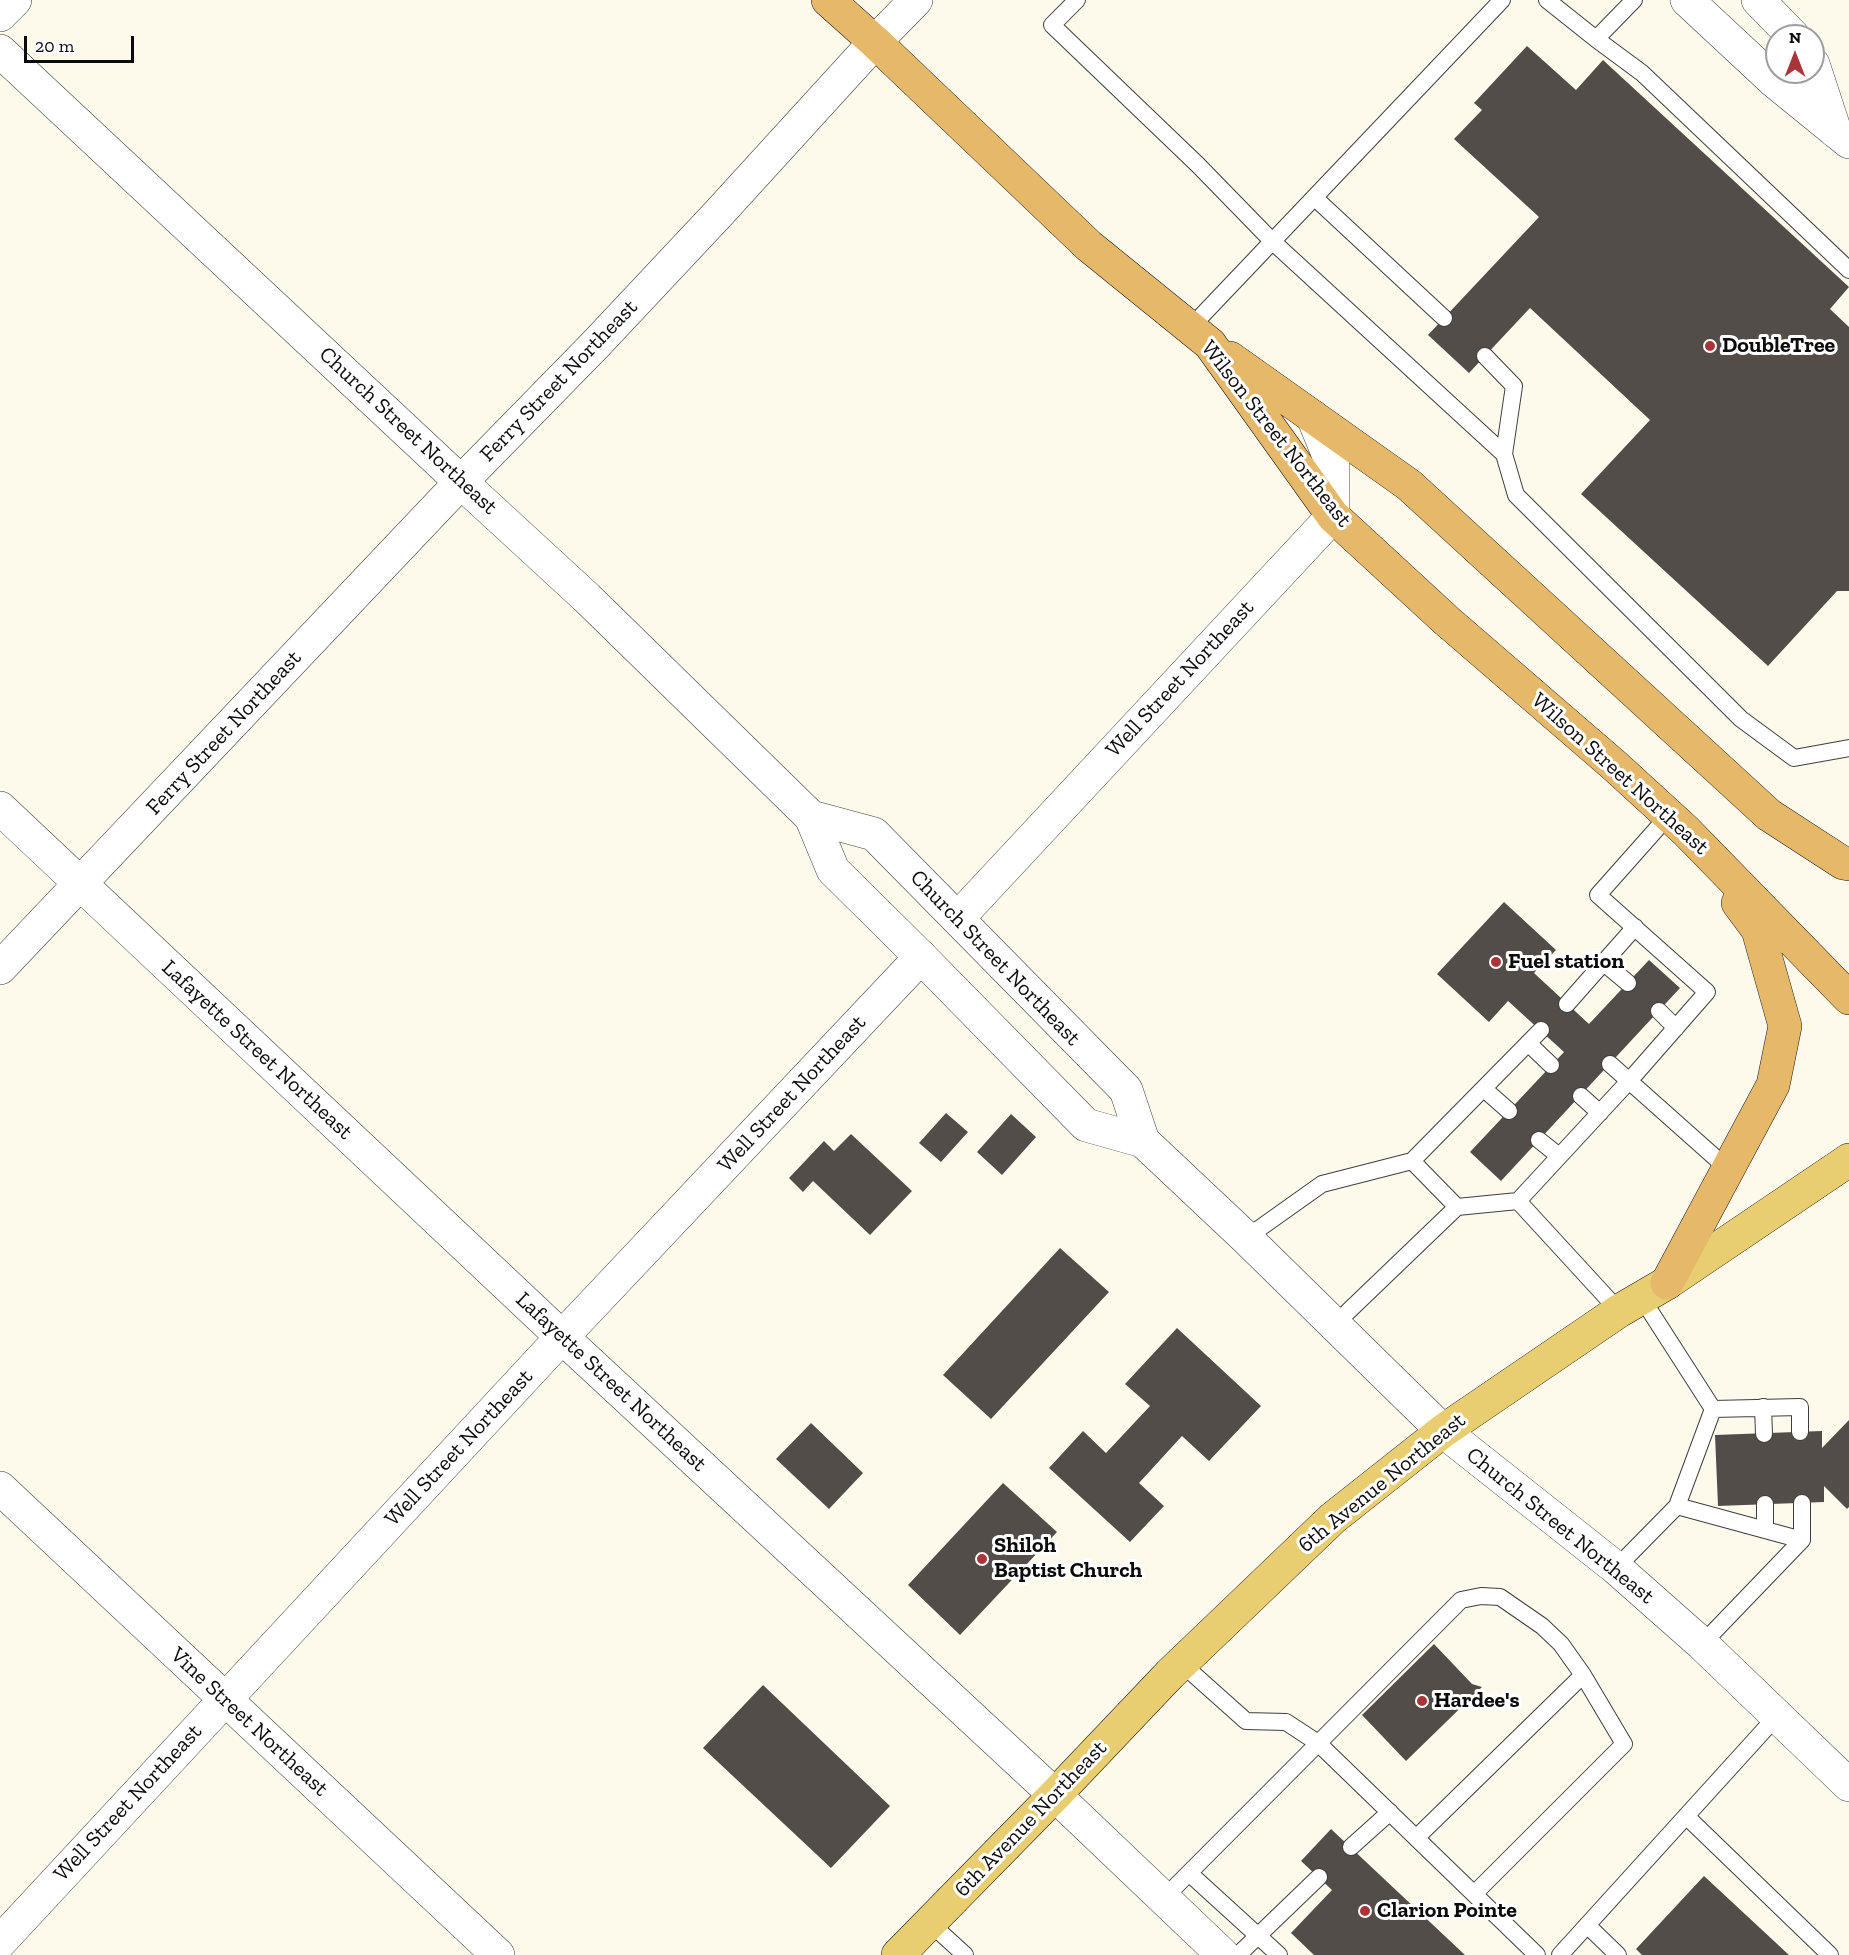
<!DOCTYPE html>
<html>
<head>
<meta charset="utf-8">
<style>
	body { margin:0 }
	#map { position:relative; width:1849px; height:1955px; overflow:hidden; background:#fdfaec; font-family:"Zilla Slab",serif }
	canvas { display:block }
	.north { position:absolute; left:1765px; top:24px; width:60px; height:60px; box-sizing:border-box; background:#fff; border:2px solid #9d9d9d; border-radius:50%; rotate:0deg; font-size:16px; font-weight:700; line-height:24px; text-align:center; color:#0b0b0b }
	.north::after { content:''; display:block; margin:auto; width:21px; height:27px; background:#aa3538; clip-path:polygon(50% 0,100% 100%,50% 72%,0 100%) }
	.scale { position:absolute; left:24px; top:36px; width:110px; height:27px; box-sizing:border-box; border:3px solid #0b0b0b; border-top:0; padding-left:8px; font-size:18px; line-height:21px; white-space:nowrap; color:#0b0b0b; -webkit-text-stroke:4px #fff; paint-order:stroke }
</style>
</head>
<body>
<div id="map">
<canvas width="1849" height="1955"></canvas>
<div class="north">N</div>
<div class="scale">20 m</div>
</div>
<script>
const context = document.querySelector('canvas').getContext('2d');
context.lineJoin = 'round';
function fill(path, color) { context.fillStyle = color; context.fill(path, 'evenodd'); }
function strokePath(path, color, width, dash) { context.strokeStyle = color; context.lineWidth = width; context.lineCap = dash ? 'butt' : 'round'; context.setLineDash(dash || []); context.stroke(path); }
function label(font, color, halo, rows, align = 'center') {
  context.font = font + ' "Zilla Slab",serif'; context.lineWidth = 6; context.setLineDash([]); context.textBaseline = 'middle'; context.strokeStyle = halo; context.fillStyle = color; for (const [text, x, y, turn = 0] of rows) {
    context.save(); context.translate(x, y); context.rotate((+turn || 0) * Math.PI / 180); context.textAlign = isNaN(turn) ? turn : align; if (halo) context.strokeText(text, 0, 0); context.fillText(text, 0, 0); context.restore();
  }
}
fill(new Path2D(`
	M1527,46L1576,90L1603,60L1849,287L1830,309L1849,327V591H1837L1768,666L1581,494L1650,420L1530,308L1469,373L1428,335L1539,217L1454,139L1482,110L1474,103Z
	M1504,902L1556,950L1534,973L1589,1024L1649,960L1680,988L1501,1181L1470,1152L1564,1052L1508,1001L1489,1022L1437,974Z
	M946,1113L968,1132L941,1162L919,1143Z
	M1011,1114L1036,1137L1002,1175L977,1152Z
	M851,1134L912,1191L870,1235L813,1181L803,1192L789,1178L824,1141L834,1151Z
	M1060,1248L1109,1292L991,1419L943,1375Z
	M1177,1328L1261,1406L1209,1461L1182,1436L1139,1483L1164,1506L1130,1542L1049,1468L1083,1431L1106,1453L1150,1406L1125,1384Z
	M1849,1420V1507L1847,1509L1824,1486V1502L1718,1506L1715,1435L1822,1431V1448Z
	M811,1423L863,1473L829,1509L776,1459Z
	M1003,1483L1057,1532L960,1635L908,1585Z
	M1434,1644L1472,1684L1482,1687L1406,1761L1362,1715Z
	M763,1685L890,1806L831,1868L703,1748Z
	M1331,1829L1465,1955H1314L1291,1933L1332,1890L1301,1861Z
	M1704,1876L1789,1955H1642L1636,1949Z`), '#534d49');
const service = new Path2D(`
	M1077,0L1052,25L1198,165L1272,241L1504,454L1516,495L1741,719L1794,758L1849,748
	M1547,0L1596,39L1634,0
	M1596,39L1642,73L1849,270
	M1315,198L1444,318
	M1190,328L1502,0
	M1485,356L1514,386L1504,454
	M1604,963L1628,983
	M1567,1004L1635,927
	M1659,1011L1676,1028
	M1528,1043L1551,1065
	M1610,1064L1728,1169
	M1484,1089L1509,1111
	M1581,1096L1600,1113
	M1539,1140L1559,1156
	M1412,1161L1457,1207L1518,1201L1619,1311
	M1518,1201L1630,1080L1707,992L1598,895L1669,815
	M1246,1238L1322,1184L1412,1161L1541,1030
	M1641,1297L1713,1409L1800,1407V1432
	M1334,1325L1457,1207
	M1763,1407L1764,1434
	M1765,1504V1529
	M1677,1506L1802,1540
	M1616,1568L1677,1506L1713,1409
	M1702,1644L1802,1540V1503
	M1181,1663L1246,1721L1286,1722L1318,1743L1537,1955
	M1686,1816L1830,1955
	M1416,1838L1583,1675
	M1351,1847L1390,1812
	M1189,1873L1279,1955
	M1164,1898L1461,1600L1481,1596L1500,1597L1542,1626L1561,1644L1583,1675L1624,1744L1474,1894
	M930,1923L965,1955
	M1587,1925L1618,1955
	M1238,1955L1319,1877
	M1560,1955L1776,1717`);
const minor = new Path2D(`
	M1687,0L1774,81L1849,142
	M1758,0L1793,36
	M0,15L15,0
	M0,51L461,482
	M1813,64L1835,131
	M0,808L562,1337L1055,1795L1223,1955
	M0,968L461,482L596,344L719,213L875,42L916,0
	M0,1488L498,1955
	M0,1942L562,1337L921,957`);
const tertiary = new Path2D(`
	M461,482L587,598L811,817L833,870L921,957L1086,1125L1143,1141
	M811,817L874,834L1126,1090L1143,1141L1246,1238L1443,1431L1616,1568L1702,1644L1849,1785
	M958,918L1333,516V466L1313,417`);
const primary = new Path2D(`
	M898,1955L1055,1795L1170,1674L1333,1518L1443,1431L1619,1311L1667,1283L1849,1160`);
const trunk = new Path2D(`
	M828,0L875,42L1089,246L1210,344L1333,516L1447,621L1615,766L1686,831L1849,998
	M1230,358L1409,485L1769,815L1843,863L1849,864
	M1667,1283L1773,1085L1785,1026L1758,930L1738,903`);
strokePath(service, '#3e3e3e', 18);
strokePath(minor, '#3e3e3e', 34);
strokePath(tertiary, '#3e3e3e', 34);
strokePath(primary, '#1c1c1c', 34);
strokePath(trunk, '#1c1c1c', 34);
strokePath(service, '#fff', 16);
strokePath(minor, '#fff', 33);
strokePath(tertiary, '#fff', 33);
strokePath(primary, '#e8ce71', 33);
strokePath(trunk, '#e5b86a', 33);
for (const [x, y, r, color] of [
	[1710,346,6,"#aa3538"],
	[1496,962,6,"#aa3538"],
	[982,1559,6,"#aa3538"],
	[1422,1701,6,"#aa3538"],
	[1365,1911,6,"#aa3538"]
]) { const dot = new Path2D(); dot.arc(x, y, r, 0, 2 * Math.PI); context.fillStyle = color; context.fill(dot); strokePath(dot, '#fff', 2); }
label('bold 22px', '#0b0b0b', '#fff', [
	["DoubleTree",1722,346],
	["Fuel station",1508,962],
	["Shiloh",994,1546],
	["Baptist Church",994,1571],
	["Hardee's",1434,1701],
	["Clarion Pointe",1377,1911]
], 'left');
label('22px', '#0b0b0b', '#fff', [
	["Ferry Street Northeast",559,381,-46],
	["Church Street Northeast",408,431,43],
	["Wilson Street Northeast",1276,434,52],
	["Well Street Northeast",1180,679,-47],
	["Ferry Street Northeast",224,733,-47],
	["Wilson Street Northeast",1620,774,42],
	["Church Street Northeast",995,958,46],
	["Lafayette Street Northeast",257,1050,43],
	["Well Street Northeast",792,1094,-47],
	["Lafayette Street Northeast",611,1382,43],
	["Well Street Northeast",459,1448,-47],
	["6th Avenue Northeast",1382,1483,-39],
	["Church Street Northeast",1560,1526,39],
	["Vine Street Northeast",249,1722,43],
	["Well Street Northeast",128,1803,-47],
	["6th Avenue Northeast",1031,1819,-46]
]);
</script>
</body>
</html>
